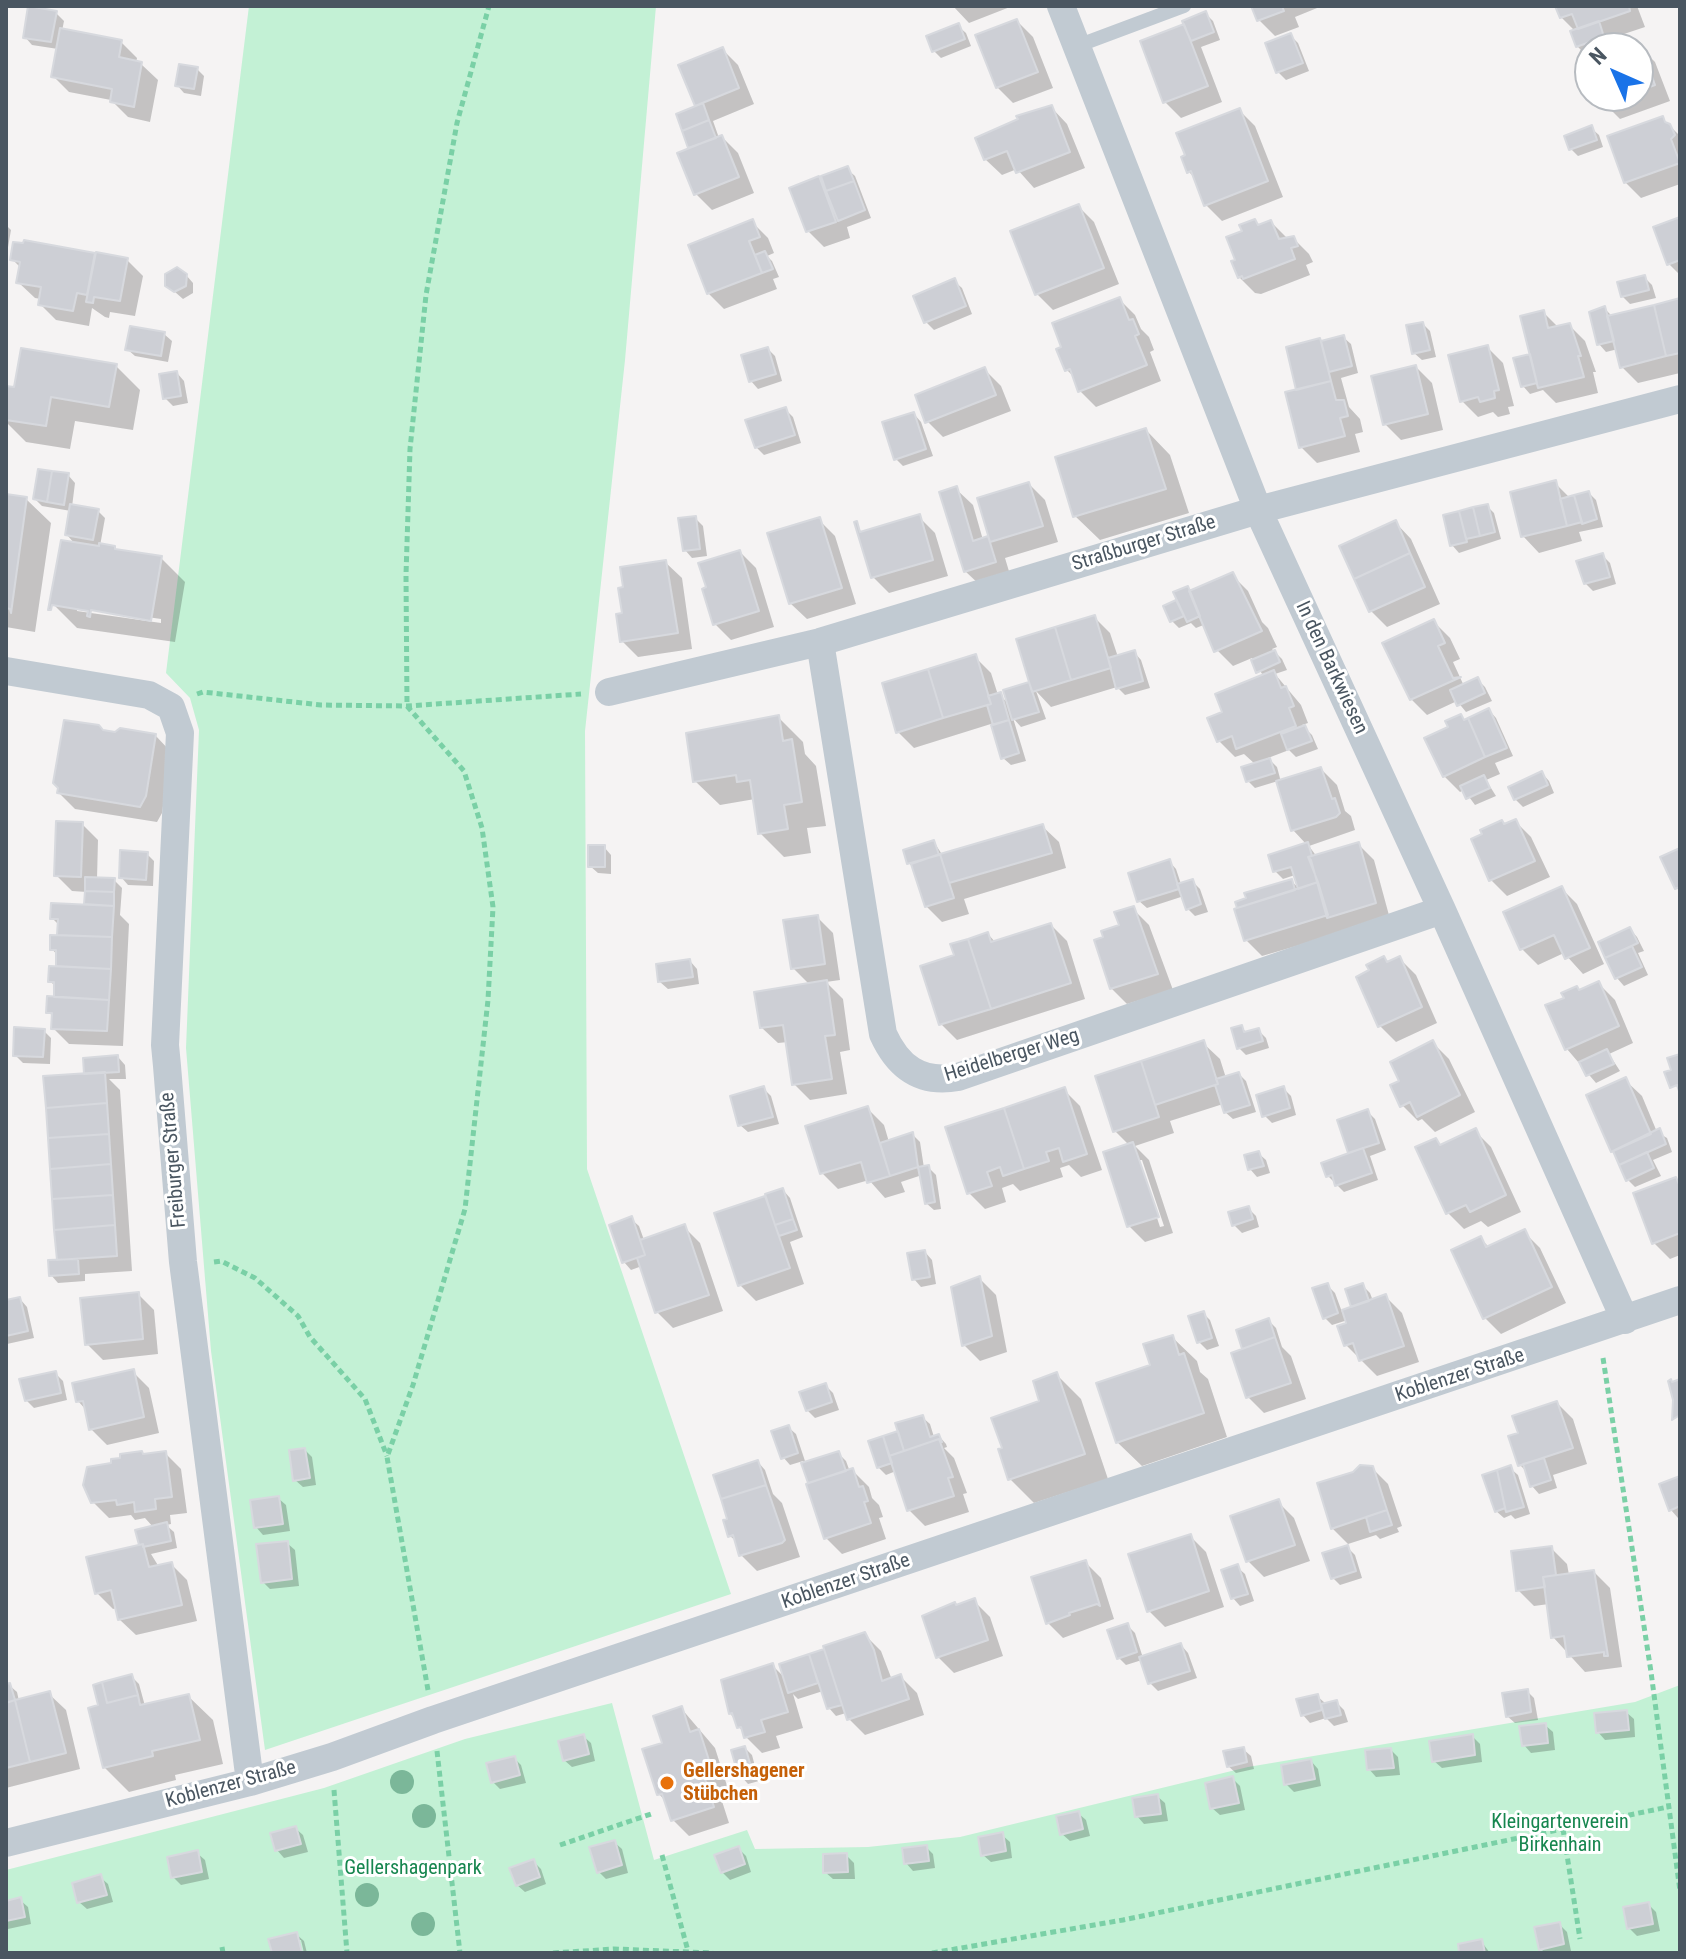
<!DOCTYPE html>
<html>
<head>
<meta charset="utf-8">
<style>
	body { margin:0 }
	#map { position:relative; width:1686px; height:1959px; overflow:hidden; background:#f5f3f3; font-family:"Roboto Condensed",sans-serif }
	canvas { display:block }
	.frame { position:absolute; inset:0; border:8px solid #4a5661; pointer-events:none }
	.north { position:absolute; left:1574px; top:32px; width:80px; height:80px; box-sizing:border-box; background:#fff; border:2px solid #b7bbc0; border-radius:50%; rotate:315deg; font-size:22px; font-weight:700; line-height:32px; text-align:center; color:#4a5661 }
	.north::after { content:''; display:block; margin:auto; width:28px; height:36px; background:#1a73e8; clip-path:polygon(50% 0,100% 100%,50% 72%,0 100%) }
</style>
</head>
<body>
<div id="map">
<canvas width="1686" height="1959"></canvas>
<div class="frame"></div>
<div class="north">N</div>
</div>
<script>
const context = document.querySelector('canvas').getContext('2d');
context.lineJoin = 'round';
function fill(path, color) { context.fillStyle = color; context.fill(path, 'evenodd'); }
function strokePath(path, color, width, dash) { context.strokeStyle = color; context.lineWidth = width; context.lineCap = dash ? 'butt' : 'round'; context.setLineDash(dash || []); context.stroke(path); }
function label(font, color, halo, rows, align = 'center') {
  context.font = font + ' "Roboto Condensed",sans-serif'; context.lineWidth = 6; context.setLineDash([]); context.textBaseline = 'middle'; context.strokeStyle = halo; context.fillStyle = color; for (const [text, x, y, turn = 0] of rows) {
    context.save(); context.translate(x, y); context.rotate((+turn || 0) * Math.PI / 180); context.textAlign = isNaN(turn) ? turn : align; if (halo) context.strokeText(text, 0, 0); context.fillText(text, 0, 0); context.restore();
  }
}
fill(new Path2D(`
	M249,6H656L625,360L585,731L587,1169L731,1594L265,1750L211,1351L186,1048L199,730L190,698L166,673Z
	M1680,1685V1953H6V1870L324,1788L465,1739L612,1703L654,1860L747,1830L755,1849L868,1847L960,1837L1248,1767L1635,1702Z`), '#c3f1d5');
fill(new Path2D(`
	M953,6H1010V7L969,23Z
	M1253,6H1322L1295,17L1299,27L1275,36L1259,20Z
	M1557,6H1637L1645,27L1609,39L1611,44L1590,48V52L1585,54L1577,46L1575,31L1561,17Z
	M56,13L64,21L62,31L121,42L137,58L136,63L141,64L158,80L150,122L128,117L111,100L69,92L53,76L58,49L32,45L25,37Z
	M1206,14L1213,21L1220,40L1201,47L1222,102L1181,118L1165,102L1184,27Z
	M1017,21L1033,37L1053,88L1013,103L997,87Z
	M958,26L966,33L971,46L941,58L934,51Z
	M1291,36L1298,43L1309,71L1286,80L1278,72Z
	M1639,46L1655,62L1670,101L1620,119L1604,103L1601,96H1638V48H1633Z
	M722,49L738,65L754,104L713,121L719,138L722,137L738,153L754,193L712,210L696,194L690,147L698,107L696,105Z
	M197,69L204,76L201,96L184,93L177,85Z
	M1051,107L1067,124L1085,168L1034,188L1017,169L1002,175L985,159Z
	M1239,110L1255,126L1283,197L1222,221L1206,205L1196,179L1189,172Z
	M1662,118L1680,136V184L1641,198L1625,182Z
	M1591,128L1599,135L1603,147L1578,156L1571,149Z
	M847,169L855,176L871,218L847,227L850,238L824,247L808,231L819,178L827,187Z
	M1078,206L1094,222L1119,284L1053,310L1037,294Z
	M1680,219V275L1669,264Z
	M1255,221L1260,226L1271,222L1287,238H1293L1309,254L1313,262L1306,265L1310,275L1261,294L1255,293L1239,277L1238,261L1244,232Z
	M752,222L768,238L774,253L767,256L772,261L779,277L773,279L777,289L724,309L708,293Z
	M6,225L11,230L7,253H6Z
	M25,242L127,260L143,276L135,316L110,312L109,318L105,317L92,308L89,326L56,320L40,304L41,299L35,298L18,282L21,268L12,259Z
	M186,275L193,283V293L183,299L167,285Z
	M1644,277L1652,285L1656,298L1630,304L1622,296Z
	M954,281L962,288L972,314L934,330L926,322Z
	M1119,299L1135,315L1141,329L1149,337L1154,350L1150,352L1161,381L1096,407L1080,391L1076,379L1067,370Z
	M1680,301V373L1638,383L1622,367L1618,349L1606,352L1599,344L1604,308L1613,317Z
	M1543,312L1559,328L1569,325L1585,341L1596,372H1593L1598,393L1556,403L1543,390L1530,394L1523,386Z
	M1423,324L1430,331L1436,357L1422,360L1414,353Z
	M164,334L172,341L168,362L135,356L127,349Z
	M1343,337L1351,344L1358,373L1341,378L1349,407L1360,419L1363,432L1355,434L1360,452L1317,463L1301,447L1299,391L1319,341L1321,343Z
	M1487,347L1503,363L1514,406L1508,407L1510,414L1498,417L1493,412L1478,417L1462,401Z
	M768,349L775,356L782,381L758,389L751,381Z
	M116,366L140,390L133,430L75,421L70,449L26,442L6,422V388L16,389Z
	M1416,367L1432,383L1443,430L1401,440L1385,424Z
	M985,370L1001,386L1011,411L943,437L927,421Z
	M177,373L184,381L188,403L173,406L165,398Z
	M786,410L793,417L801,443L764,455L756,447Z
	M914,414L921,422L933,456L903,466L896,459Z
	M1146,430L1170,455L1189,513L1100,540L1075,516Z
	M68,475L75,483L72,507L98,511L105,518L100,546L161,558L185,582L175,642L77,628L53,604L76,545L67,535L71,511L42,506L35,499ZM77,607L161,619V623L77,611Z
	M1555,483L1570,498L1589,493L1596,500L1603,527L1579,532L1582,541L1539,553L1523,536Z
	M1029,484L1045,500L1058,542L1005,558L1011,578L982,587L965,571L956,489L973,505L983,540L991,538Z
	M6,496L26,499L51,523L35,632L6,627Z
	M1487,506L1494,513L1501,539L1459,553L1452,545Z
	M919,517L935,533L948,576L889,593L873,577Z
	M695,518L703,526L707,556L692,558L685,550Z
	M819,520L835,536L856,604L807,619L790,603Z
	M1395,522L1411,539L1440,604L1387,627L1371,611Z
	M740,552L756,568L774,627L731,640L715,624L705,590Z
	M1602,555L1610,563L1616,584L1593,591L1585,583Z
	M665,562L682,578L692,649L638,657L622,641L625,589Z
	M1232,575L1248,591L1262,622L1268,628L1277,647L1272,649L1282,659L1287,670L1275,674L1301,705L1308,723L1302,725L1312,735L1318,749L1296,757L1289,750L1268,758L1277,767L1281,782L1321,769L1337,785L1345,811L1351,816L1355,830L1309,846L1317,857L1358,844L1374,860L1390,919L1262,956L1246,940L1238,903L1291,881L1300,889L1295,875L1283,879L1275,871L1307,845L1293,830L1278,781L1255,788L1248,781L1255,764L1244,754L1235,757L1219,741L1210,719L1225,713L1264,677L1252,658L1233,666L1217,650L1206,624L1196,628L1191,623L1179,628L1172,621L1165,607L1179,601L1188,588L1192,592Z
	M1094,617L1110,633L1118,657L1134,652L1141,660L1150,688L1125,695L1117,687L1051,707L1036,691L1046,719L1021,727L1013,718L1026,761L1011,765L1003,758L994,723L914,748L898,732L975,657L991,673L998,695L1009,703L1028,684L1036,692L1018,641Z
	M1434,622L1450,638L1460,659L1453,662L1464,686L1478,680L1485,687L1492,701L1466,712L1457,701L1427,715L1411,699Z
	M1489,710L1496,718L1513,756L1495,763L1500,774L1486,780L1496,796L1475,805L1464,790L1460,792L1444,776L1465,722Z
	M778,717L803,742L805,754L816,766L826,826L807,828L811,853L784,857L760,833L755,799L720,805L695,781Z
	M104,733L155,735L171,752L162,813L157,822L75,809L59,793L60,787Z
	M1542,773L1549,781L1554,793L1523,807L1515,799Z
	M1515,821L1531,837L1550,877L1507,896L1491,880L1505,826Z
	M82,824L98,840L97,879L114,880L122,888L120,915L129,924L123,1046L69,1044L53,1028L54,1017L48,1012L56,999V987L50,981L58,968V956L52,949L59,937V925L52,918L86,906L87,892L72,891L56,875Z
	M1042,826L1059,842L1066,868L964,899L969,914L942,922L926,906L914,869L909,863L934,842L943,856Z
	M604,847L611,855V874L598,873L590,866Z
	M147,854L154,861L153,886L128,885L121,877Z
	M1169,861L1176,869L1181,884L1192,881L1200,889L1208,912L1195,916L1188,909L1184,896L1147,908L1139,901Z
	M1561,888L1577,904L1604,964L1583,974L1564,953L1538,965L1522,949L1506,913Z
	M1133,909L1149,925L1173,990L1127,1004L1111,988L1121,927Z
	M817,917L833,933L840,980L826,982L843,999L850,1050L840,1052L847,1094L810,1100L794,1084L788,1042L778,1043L761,1027L810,985L793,968Z
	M1051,925L1067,941L1085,999L957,1040L941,1024L956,956L988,934L996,943Z
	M1630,929L1637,937L1644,951L1638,953L1648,975L1624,986L1617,978L1601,943Z
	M1400,959L1416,975L1437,1023L1396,1042L1380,1026L1388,964Z
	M690,961L697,969L699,984L668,989L660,982Z
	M1599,984L1615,1000L1633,1043L1609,1054L1620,1071L1596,1083L1567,1049L1581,992Z
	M1241,1027L1247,1033L1258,1030L1266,1038L1269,1048L1246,1055L1239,1048Z
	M44,1031L51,1038L50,1064L23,1063L15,1055Z
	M1203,1043L1220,1059L1226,1078L1239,1074L1246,1081L1256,1112L1233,1119L1225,1112L1223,1104L1170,1121L1174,1133L1135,1146L1149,1160L1173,1233L1145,1242L1129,1226V1145L1115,1131ZM1138,1160H1142L1164,1226L1160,1227Z
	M1433,1043L1449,1059L1475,1112L1435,1132L1422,1119L1418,1121L1402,1105V1082Z
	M118,1057L125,1065L126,1079H109L120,1090L132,1271L85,1274V1281L58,1283L51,1275L59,1262L86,1075Z
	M1625,1080L1642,1096L1657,1132L1667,1138L1672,1152L1653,1160L1661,1176L1635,1187L1627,1179L1617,1156L1612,1151Z
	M1283,1088L1291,1096L1296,1115L1272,1123L1264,1115Z
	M764,1089L771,1096L779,1124L748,1132L740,1125Z
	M1064,1090L1080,1106L1102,1170L1081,1177L1069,1165L1060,1168L1063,1177L1020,1191L1013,1184L1002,1188L1006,1202L985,1209L969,1193L947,1128Z
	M868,1109L884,1125L889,1142L912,1134L920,1142L924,1168L928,1167L936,1175L941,1209L934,1210L926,1203L922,1175L901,1182L905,1192L885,1198L869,1180L838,1189L822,1173Z
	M1368,1112L1375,1119L1386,1150L1370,1156L1378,1180L1344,1192L1328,1176L1351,1155L1340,1121Z
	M1475,1131L1491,1147L1521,1212L1488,1227L1481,1221L1464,1229L1448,1213L1436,1140L1442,1146Z
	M1258,1153L1266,1160L1270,1173L1257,1177L1250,1169Z
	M1680,1178V1255L1670,1259L1654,1243L1635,1195Z
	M783,1190L790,1198L803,1237L790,1242L804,1284L756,1301L740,1285L765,1198L770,1203Z
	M1248,1208L1256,1216L1259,1227L1242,1233L1234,1225Z
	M631,1219L639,1226L644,1240L684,1227L700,1243L723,1311L673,1328L657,1312L642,1266L631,1270L624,1262Z
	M1524,1232L1540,1248L1566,1303L1501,1334L1485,1318L1481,1239L1490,1248Z
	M925,1252L932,1260L936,1284L921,1287L914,1279Z
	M980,1279L996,1295L1007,1352L980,1361L964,1345Z
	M1327,1285L1335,1293L1342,1312L1355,1308L1362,1285L1370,1293L1373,1301L1386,1297L1402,1313L1419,1362L1377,1376L1346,1345L1355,1322L1354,1318L1332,1325L1324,1317Z
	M138,1294L154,1310L158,1354L103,1360L87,1344Z
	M20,1299L27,1307L34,1338L7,1344L6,1303Z
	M1203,1313L1210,1320L1219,1346L1207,1350L1199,1342Z
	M1268,1320L1276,1328L1282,1347L1291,1356L1306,1399L1264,1413L1248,1397Z
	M1172,1337L1197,1361L1200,1372L1208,1379L1227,1437L1142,1466L1117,1442L1152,1366Z
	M133,1372L149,1388L159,1433L107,1445L91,1429L87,1411L78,1401Z
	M55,1373L63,1381L67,1400L34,1408L26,1400Z
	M1057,1375L1081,1399L1108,1479L1034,1503L1010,1479L1042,1402Z
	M825,1385L833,1393L839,1410L815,1418L807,1410Z
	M1557,1403L1573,1419L1587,1464L1553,1475L1557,1488L1539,1494L1532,1486L1527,1472L1520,1465Z
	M922,1417L930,1424L934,1437L939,1436L946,1444L947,1447L944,1448L954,1458L967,1493L963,1494L969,1512L925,1526L909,1510L896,1471L886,1475L878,1467L900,1433Z
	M788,1427L796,1434L806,1464L838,1453L846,1461L850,1472L853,1471L869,1487L872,1498L879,1505L883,1517L879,1518L886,1539L842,1554L826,1538L812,1484L803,1461L790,1465L783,1457Z
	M305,1450L312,1457L316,1485L303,1487L295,1480Z
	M165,1453L181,1469L187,1513L170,1515L171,1524L166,1525L174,1532L177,1548L151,1554L159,1567L171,1564L187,1580L197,1621L136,1635L119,1619L117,1608L113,1609L97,1593L143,1546L154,1528L145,1518L135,1520L131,1515L109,1518L93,1502Z
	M758,1462L765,1470L773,1494L782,1503L800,1557L757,1571L741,1555L737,1542L730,1536Z
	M1372,1468L1388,1484L1402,1526L1397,1528L1399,1532L1380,1539L1376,1535L1348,1544L1332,1528Z
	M1510,1468L1518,1475L1530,1514L1515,1519L1511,1515L1504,1518L1496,1511L1484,1477Z
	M1680,1479V1517L1678,1518L1671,1510L1662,1485Z
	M278,1498L286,1505L290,1531L263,1535L256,1527Z
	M1278,1502L1294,1518L1310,1561L1264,1577L1248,1561Z
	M1190,1536L1206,1552L1224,1607L1165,1627L1149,1611Z
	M287,1543L295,1550L299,1586L270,1589L263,1582Z
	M1347,1547L1355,1555L1362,1578L1340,1585L1333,1578Z
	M1551,1548L1567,1564L1569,1575L1594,1572L1610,1588L1622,1667L1585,1672L1553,1637L1549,1604L1534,1606L1518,1590Z
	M1085,1562L1101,1578L1114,1619L1063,1638L1047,1622Z
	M1237,1567L1245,1574L1254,1601L1240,1606L1233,1598Z
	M974,1601L990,1617L1003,1656L954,1673L938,1657L957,1606Z
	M1127,1625L1135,1633L1143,1658L1181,1645L1188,1653L1197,1678L1158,1691L1150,1683L1142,1660L1126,1665L1119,1658Z
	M865,1635L881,1651L892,1680L901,1677L917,1693L924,1715L865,1735L849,1719L846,1713L836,1716L829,1708L823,1691L798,1699L793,1694L803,1728L776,1736L780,1748L762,1753L746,1737L730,1713L772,1665L786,1679L781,1665Z
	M132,1677L139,1684L145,1706L188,1696L213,1720L223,1764L175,1775L176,1780L129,1792L104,1767L101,1707Z
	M9,1685L17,1692L19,1701L49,1694L66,1710L80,1769L6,1788V1686Z
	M1527,1691L1534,1698L1538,1720L1515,1723L1507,1716Z
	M1317,1696L1325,1703L1336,1702L1344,1710L1348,1722L1334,1726L1326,1718L1310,1723L1303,1715Z
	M681,1708L715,1748L729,1792L720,1795L729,1823L689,1836L673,1820L667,1803L659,1794L664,1744Z
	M1626,1712L1634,1719L1635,1737L1605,1740L1598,1732Z
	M1545,1725L1553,1732L1555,1750L1531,1753L1524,1745Z
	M583,1736L591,1743L595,1761L572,1767L564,1760Z
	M1472,1736L1480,1744L1482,1762L1442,1768L1434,1761Z
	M745,1748L752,1755L759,1781L748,1784L741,1776Z
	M1243,1749L1251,1756L1254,1769L1236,1773L1228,1766Z
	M1391,1750L1398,1757L1400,1775L1376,1777L1369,1769Z
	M514,1758L521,1765L526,1783L500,1789L493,1782Z
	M1311,1761L1318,1769L1321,1786L1294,1792L1286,1784Z
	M1232,1778L1240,1786L1245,1810L1220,1815L1212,1808Z
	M1157,1796L1165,1803L1168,1821L1144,1824L1137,1816Z
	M1078,1813L1086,1820L1090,1836L1070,1841L1062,1834Z
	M295,1828L303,1835L308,1852L284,1858L277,1850Z
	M1002,1835L1010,1842L1012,1858L991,1862L983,1855Z
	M614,1842L622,1849L628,1873L606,1879L599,1872Z
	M926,1847L933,1854L935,1868L913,1871L906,1863Z
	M738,1848L746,1856L751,1872L730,1880L722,1872Z
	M197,1853L205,1860L209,1879L181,1885L173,1877Z
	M846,1855L854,1863L855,1879H833L825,1872Z
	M534,1862L541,1869L546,1884L525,1892L517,1885Z
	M100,1877L108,1884L113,1902L87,1909L79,1902Z
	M20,1900L28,1907L31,1924L8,1929L6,1903Z
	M1648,1904L1656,1912L1660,1931L1637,1936L1629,1928Z
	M1559,1924L1567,1932L1571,1951L1545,1953L1541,1949Z
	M296,1934L304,1941L307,1953H304L301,1940H297L300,1953H274Z
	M1481,1941L1490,1953H1461Z`), '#0003');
const building = new Path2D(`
	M28,6L57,11L51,42L23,38Z
	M1251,6H1282L1284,11L1257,21Z
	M1555,6H1629L1630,11L1578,29L1572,14L1560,18Z
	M1206,11L1214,32L1191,41L1182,21Z
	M1017,19L1038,72L996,88L975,35Z
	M1599,21L1604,37L1576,47L1570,31Z
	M959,23L965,39L932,52L926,36Z
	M1184,24L1208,86L1163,103L1140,41Z
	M60,28L122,40L119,57L142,62L134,107L110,102L112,89L51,77Z
	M1291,33L1303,63L1276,73L1265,43Z
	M1640,43L1655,85L1638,91V48H1627Z
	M723,47L739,88L695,106L678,65Z
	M179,64L198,67L194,89L175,86Z
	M703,103L709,120L682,131L676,114Z
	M1052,105L1070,152L1016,173L1007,151L984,160L975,138L1018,119L1016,116Z
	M1240,108L1268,181L1204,206L1191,171L1187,173L1181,157L1185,155L1176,133Z
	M1663,116L1665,122L1670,124L1675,135L1671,139L1680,163L1624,183L1607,136Z
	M709,120L716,138L688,148L682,131Z
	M1592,125L1597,140L1569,150L1564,136Z
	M722,135L739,177L694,195L677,153Z
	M848,166L854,181L826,191L821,176Z
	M819,176L836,222L806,232L789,188Z
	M854,181L865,210L838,221L826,191Z
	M1079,204L1104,268L1035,295L1010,231Z
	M1680,217V260L1667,265L1653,227Z
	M753,219L760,237L749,241L762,273L707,294L688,245Z
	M1255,219L1258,225L1271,220L1279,239L1294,236L1298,246L1291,248L1295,259L1243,279L1242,276L1238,278L1231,261L1235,260L1226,237L1242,231L1239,225Z
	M24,240L95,253L87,295L77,293L73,311L38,305L41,287L16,283L20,262L10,260L13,242L23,243Z
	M765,251L773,269L762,273L755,255Z
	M96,252L128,258L120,301L94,297L93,303L86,302Z
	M177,267L187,274L186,286L174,292L165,286V274Z
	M1645,275L1649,290L1621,297L1617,282Z
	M955,278L966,306L924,323L913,296Z
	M1120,297L1129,320L1133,319L1139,334L1135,336L1147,365L1078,392L1070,369L1065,371L1056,349L1061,347L1052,323Z
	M1680,298V353L1666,356L1654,305Z
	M1654,305L1666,356L1620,368L1607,316Z
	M1605,306L1614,341L1597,345L1589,312Z
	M1544,310L1548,328L1570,323L1581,356H1578L1584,377L1538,388L1520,316Z
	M1423,322L1430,350L1412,354L1406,325Z
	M130,326L165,332L161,356L125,350Z
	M1344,335L1352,366L1329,372L1321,341Z
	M1320,338L1331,381L1296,390L1286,347Z
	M1488,345L1499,390L1494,391L1495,398L1480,402L1478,397L1460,402L1448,355Z
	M768,347L776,374L749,382L741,355Z
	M21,348L117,364L109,407L51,397L46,426L6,420V386L14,387Z
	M1530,354L1537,383L1521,387L1513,358Z
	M1416,365L1428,414L1383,425L1371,376Z
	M985,367L996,395L925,423L915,395Z
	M177,371L181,396L163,399L159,374Z
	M1331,381L1336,400H1344L1348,416L1340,418L1345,436L1299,448L1285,392Z
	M786,407L795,435L755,448L745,420Z
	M914,412L926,449L894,460L882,422Z
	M1146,428L1166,489L1073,517L1055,457Z
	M38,469L52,471L47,502L33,499Z
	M52,471L69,473L64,505L47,502Z
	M1556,480L1567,526L1521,537L1510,492Z
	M1029,482L1043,526L990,542L977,498Z
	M957,486L973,541L988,536L996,562L964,572L939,492Z
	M1589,491L1597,519L1582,524L1574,495Z
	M6,494L27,497L11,613L10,609L6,608Z
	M1574,495L1582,522L1567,526L1560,499Z
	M70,504L99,509L93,540L65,535Z
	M1488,504L1495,532L1480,536L1473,507Z
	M1473,507L1480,536L1466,539L1459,511Z
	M1459,511L1467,542L1450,546L1443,515Z
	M920,514L933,560L871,578L854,522L857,521L860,532Z
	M696,516L700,549L683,551L678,518Z
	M820,517L842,588L789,604L767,533Z
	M1396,520L1410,553L1354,579L1339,546Z
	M61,540L99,546V543L115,546V549L162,556L151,621L91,610L90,617L87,616L88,611L52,605L51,610H48Z
	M740,550L759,611L713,625L702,589L706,587L698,563Z
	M1410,553L1425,587L1369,612L1354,579Z
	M1603,553L1610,577L1584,584L1576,561Z
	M666,560L678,633L620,642L616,614L622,613L618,588L623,587L620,567Z
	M1233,572L1262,631L1214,652L1189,591Z
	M1188,586L1200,616L1187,622L1173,592Z
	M1176,600L1184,616L1170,622L1163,606Z
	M1095,615L1111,668L1071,680L1055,627Z
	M1434,619L1445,643L1438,646L1453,678L1461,677L1410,700L1382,643Z
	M1055,627L1071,680L1032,692L1016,639Z
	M1135,650L1143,681L1116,689L1108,658Z
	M1275,650L1280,662L1256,673L1251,660Z
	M976,654L991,704L943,718L928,669Z
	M928,669L943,718L896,733L882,683Z
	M1274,670L1281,688L1286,686L1294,706L1289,708L1296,726L1236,749L1232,736L1217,742L1207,718L1222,712L1215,694Z
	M1478,677L1485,693L1457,706L1450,690Z
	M1029,682L1039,712L1012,720L1003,690Z
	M1001,692L1009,720L993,725L987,705L991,704L988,696Z
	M1489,708L1507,748L1485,757L1468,718Z
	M1461,714L1464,720L1468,718L1485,757L1443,777L1424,738L1448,727L1445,721Z
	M779,715L783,741L792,739L802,802L784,805L788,829L758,834L750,780L737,782L736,775L693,782L686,733Z
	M64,720L99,725L103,730L115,732L120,728L156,734L146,796L140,807L57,793L58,788L53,783Z
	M1009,720L1019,753L1001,759L991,725Z
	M1305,725L1312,741L1287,750L1281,734Z
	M1270,758L1275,773L1246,782L1241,767Z
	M1321,767L1332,799L1335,798L1340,813L1336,817L1291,831L1276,781Z
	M1542,771L1548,785L1514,800L1508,787Z
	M1484,775L1490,788L1466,799L1460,786Z
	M1516,819L1535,861L1489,881L1471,839L1482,834L1480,830L1502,820L1504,824Z
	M56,821L83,822L81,877L54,876Z
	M1043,824L1052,853L949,883L940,854Z
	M934,840L939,855L907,864L903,850Z
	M1308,842L1312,856L1308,857L1318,882L1298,889L1291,867L1273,872L1268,855Z
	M1359,842L1376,903L1327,918L1311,860L1308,857Z
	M588,845H605V867H588Z
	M1680,848V887L1675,889L1660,857Z
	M120,850L148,852L146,880L119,878Z
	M940,854L954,898L925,907L911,864Z
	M1170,859L1179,889L1137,902L1128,873Z
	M85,877L115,878L114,892L85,891Z
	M1193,879L1201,904L1186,910L1177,884Z
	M1292,879L1295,890L1237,908L1235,902L1246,898L1244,893Z
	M1318,882L1328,915L1244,941L1234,909Z
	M1562,886L1590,948L1565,959L1554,935L1520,950L1503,912Z
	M85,891L114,892V906L84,904Z
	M51,903L114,906L112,937L57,935L58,919H50Z
	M1134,906L1158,974L1110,989L1094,940L1103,937L1101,931L1119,925L1114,912Z
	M818,915L825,964L791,969L783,920Z
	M1051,923L1071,983L991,1009L968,939L988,932L991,942Z
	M1630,927L1638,943L1605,958L1598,942Z
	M50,935L112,937L111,969L56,966V950H50Z
	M968,939L991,1009L939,1025L920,966L954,955L950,944Z
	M1632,946L1642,967L1615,979L1605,958Z
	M1384,956L1387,962L1400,956L1422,1007L1378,1027L1356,977L1369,970L1366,965Z
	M690,959L693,977L658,982L656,964Z
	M49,966L111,969L109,1000L54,997V982H48Z
	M827,980L835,1035L825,1036L832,1079L792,1085L783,1025L760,1028L754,992Z
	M1599,981L1619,1026L1565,1050L1545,1005L1564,998L1561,993L1577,986L1579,990Z
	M47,996L109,1000L107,1031L51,1029L52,1013H46Z
	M1242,1025L1244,1032L1259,1028L1263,1041L1237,1049L1231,1028Z
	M14,1027L45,1029L43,1057L13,1056Z
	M1204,1040L1218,1084L1155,1105L1141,1061Z
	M1433,1040L1460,1095L1417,1117L1410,1102L1400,1107L1390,1085L1399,1081L1390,1062Z
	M1607,1049L1614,1064L1586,1076L1579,1062Z
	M1680,1054V1094L1677,1085L1670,1088L1664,1072L1671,1070L1667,1058Z
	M118,1055L119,1072L84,1074L83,1058Z
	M1141,1061L1159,1117L1113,1132L1095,1076Z
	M105,1072L107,1103L46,1108L43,1076Z
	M1239,1072L1250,1105L1224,1113L1215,1085L1218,1084L1216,1079Z
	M1626,1077L1651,1134L1611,1152L1586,1095Z
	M764,1086L773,1117L738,1126L730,1096Z
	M1284,1086L1290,1108L1262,1117L1256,1095Z
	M1065,1087L1087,1154L1063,1162L1059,1148L1046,1152L1049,1161L1024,1169L1004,1108Z
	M107,1103L109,1134L48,1138L46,1108Z
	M868,1106L890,1176L867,1183L861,1162L820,1174L805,1126Z
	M1004,1108L1024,1169L1003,1176L1000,1167L987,1172L992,1186L967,1194L945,1127Z
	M1368,1109L1379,1143L1348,1153L1337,1120Z
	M1476,1128L1506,1195L1470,1212L1466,1205L1446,1214L1415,1147L1436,1138L1440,1145Z
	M1660,1128L1666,1144L1619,1165L1613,1151Z
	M913,1132L918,1167L890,1176L880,1143Z
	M109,1134L111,1164L50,1169L48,1138Z
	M1133,1142L1159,1217L1127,1227L1103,1152Z
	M1363,1148L1372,1173L1335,1186L1332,1175L1326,1177L1321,1163Z
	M1259,1151L1264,1166L1248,1170L1244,1155Z
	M1647,1152L1654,1168L1626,1181L1619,1165Z
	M111,1164L113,1195L52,1199L50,1169Z
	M929,1165L935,1202L925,1204L918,1167Z
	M1676,1177L1680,1187V1233L1652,1244L1633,1193Z
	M783,1188L793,1219L775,1225L765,1194Z
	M113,1195L115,1225L54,1230L52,1199Z
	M765,1196L790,1268L738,1286L714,1213Z
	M1249,1206L1253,1219L1232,1226L1228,1212Z
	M632,1216L645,1255L622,1263L609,1225Z
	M793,1219L797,1230L779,1236L775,1225Z
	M685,1224L709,1295L655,1313L637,1258L645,1255L640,1240Z
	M115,1225L117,1256L57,1260L54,1230Z
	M1525,1229L1552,1287L1483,1319L1451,1250L1481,1236L1486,1247Z
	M925,1250L930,1277L912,1280L907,1253Z
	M78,1259L79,1274L49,1276L48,1260Z
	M980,1276L992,1336L962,1346L951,1287Z
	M1328,1283L1338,1313L1323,1319L1312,1288Z
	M1363,1283L1369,1301L1351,1307L1345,1289Z
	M139,1292L143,1339L85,1345L80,1298Z
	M1386,1294L1404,1346L1359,1361L1353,1343L1344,1346L1337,1326L1346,1323L1342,1310Z
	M20,1297L28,1331L6,1336V1300Z
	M1204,1311L1212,1338L1197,1343L1188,1316Z
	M1269,1318L1275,1337L1242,1349L1236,1330Z
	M1173,1335L1179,1355L1184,1353L1204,1413L1116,1443L1096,1383L1150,1365L1143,1344Z
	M1275,1337L1291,1383L1246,1398L1231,1353Z
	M134,1369L144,1417L89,1430L83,1401L76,1402L72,1383Z
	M56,1371L61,1393L25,1401L19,1379Z
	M1057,1372L1085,1454L1008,1480L998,1449L1002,1448L991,1418L1039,1401L1033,1381Z
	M1671,1379L1672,1382L1680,1379V1415L1672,1420L1673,1400L1668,1381Z
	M826,1383L832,1402L806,1411L799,1392Z
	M1557,1401L1573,1448L1518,1466L1508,1436L1518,1433L1512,1416Z
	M923,1415L930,1437L939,1434L942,1442L939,1439L904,1451L895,1423Z
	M789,1425L798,1453L781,1459L771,1431Z
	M898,1431L904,1451L889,1456L883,1436Z
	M883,1436L892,1463L877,1468L868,1441Z
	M939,1439L953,1477L948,1478L954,1496L907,1511L889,1456Z
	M305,1448L310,1478L293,1481L289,1450Z
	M142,1451L143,1454L166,1451L172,1497L155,1499L156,1509L135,1512L134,1502L117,1505L116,1500L91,1503L83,1485L87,1467L111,1463V1459L120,1458V1454Z
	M839,1451L846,1471L808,1483L801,1463Z
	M1544,1458L1551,1480L1530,1487L1523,1464Z
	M758,1460L766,1485L721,1499L713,1475Z
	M1360,1465L1373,1466L1387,1510L1331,1529L1317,1483L1353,1472Z
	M1511,1465L1524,1507L1506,1512L1497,1470Z
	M853,1468L859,1487L863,1486L868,1501L864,1502L871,1523L824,1539L806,1484Z
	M1497,1470L1505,1508L1495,1512L1482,1475Z
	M1680,1476V1506L1669,1511L1659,1484Z
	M766,1485L785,1540L782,1543L739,1556L733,1535L728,1537L723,1520L727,1519L721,1499Z
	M279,1496L283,1524L254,1528L250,1500Z
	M1279,1499L1295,1545L1246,1562L1230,1516Z
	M1387,1510L1392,1525L1370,1532L1366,1517Z
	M167,1522L171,1541L143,1547V1544L139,1545L135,1530Z
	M1191,1534L1209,1591L1147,1612L1128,1554Z
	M288,1541L292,1579L261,1583L256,1544Z
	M143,1544L149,1567L172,1562L182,1605L118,1620L111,1590L95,1594L86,1557Z
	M1348,1545L1356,1571L1331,1579L1322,1553Z
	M1552,1546L1556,1575L1543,1577L1545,1587L1516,1591L1511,1551Z
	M1086,1560L1100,1606L1097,1604L1069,1613L1070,1615L1046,1624L1031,1577Z
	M1238,1564L1248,1594L1231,1599L1221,1570Z
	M1594,1570L1608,1656H1604V1652L1567,1657L1564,1636L1551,1638L1543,1577Z
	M975,1598L988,1640L936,1658L922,1616L955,1602L956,1605Z
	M1128,1623L1137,1652L1117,1659L1107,1630Z
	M865,1632L874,1650L882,1681L901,1674L909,1699L847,1720L823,1646Z
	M1181,1643L1190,1671L1148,1684L1139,1657Z
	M824,1649L842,1705L827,1709L809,1654Z
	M809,1654L818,1683L788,1693L779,1664Z
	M773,1663L788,1712L761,1720L765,1732L744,1738L741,1727L737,1728L732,1713L729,1714L721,1680Z
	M132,1674L138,1695L107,1703L102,1682Z
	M102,1682L107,1703L138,1695L140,1705L189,1694L200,1740L152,1751L153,1756L103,1768L88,1708L98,1705L93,1685Z
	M10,1683L15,1700L6,1703V1684Z
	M1528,1689L1531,1712L1506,1717L1502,1693Z
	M50,1691L66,1753L30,1762L15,1700Z
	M1318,1694L1322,1710L1301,1716L1296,1699Z
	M15,1700L30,1762L6,1768V1703Z
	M1337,1700L1341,1715L1325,1719L1321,1704Z
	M682,1706L690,1732L699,1729L714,1776L705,1779L714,1807L671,1821L662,1794L657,1795L642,1749L662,1743L653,1716Z
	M1627,1710L1629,1730L1596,1733L1594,1713Z
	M1546,1723L1548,1743L1522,1746L1519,1726Z
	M584,1734L589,1754L563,1761L558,1741Z
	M1473,1734L1475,1755L1432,1762L1429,1741Z
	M745,1746L753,1774L739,1778L731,1750Z
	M1244,1747L1247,1762L1227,1767L1223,1751Z
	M1391,1748L1394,1768L1367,1770L1365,1750Z
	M515,1756L520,1775L491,1783L486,1763Z
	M1311,1759L1315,1779L1284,1785L1281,1765Z
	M1233,1776L1239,1803L1210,1809L1205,1783Z
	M1158,1794L1161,1814L1135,1817L1132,1798Z
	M1079,1811L1083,1829L1060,1835L1056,1816Z
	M296,1826L301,1844L275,1851L270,1833Z
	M1003,1832L1006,1851L981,1856L978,1837Z
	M615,1840L622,1865L597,1873L589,1847Z
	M927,1845L929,1861L904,1864L902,1848Z
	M739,1846L745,1864L721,1873L714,1855Z
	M198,1850L202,1872L171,1878L167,1857Z
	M847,1853L848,1872L823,1873V1854Z
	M534,1859L540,1877L516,1886L509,1868Z
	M101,1874L107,1895L77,1903L72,1883Z
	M21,1897L25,1917L6,1921V1901Z
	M1649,1902L1653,1924L1627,1929L1623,1907Z
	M1560,1922L1564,1944L1539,1950L1534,1927Z
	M297,1932L302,1953H272L268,1939Z
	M1482,1939L1485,1953H1459L1458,1944Z`);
fill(building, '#cdcfd5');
strokePath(building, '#d7d9de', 2);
strokePath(new Path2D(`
	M197,694L203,692L321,705L407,706L581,694
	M214,1262L221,1261L255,1278L298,1316L310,1337L365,1399L387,1456
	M1603,1358L1651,1672L1680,1891
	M428,1690L387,1457L413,1385L465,1209L488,1000L493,907L482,828L464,771L407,706L406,575L410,449L426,295L457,123L489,6
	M437,1751L460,1953
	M334,1790L347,1953
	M1563,1829L1580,1939
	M560,1845L651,1814
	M662,1855L688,1951
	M222,1947L223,1953
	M553,1953L614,1949L713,1953
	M932,1953L1123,1920L1668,1807`), '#7ad0a6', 5, [6, 4]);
strokePath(new Path2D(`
	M1077,46L1184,6`), '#c1cad2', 14);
strokePath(new Path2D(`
	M1061,6L1258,510L1442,910L1625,1320
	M820,642L883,1034C898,1067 920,1084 958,1077L1442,910
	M6,671L149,695L171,707L180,733L165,1045L167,1066L183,1262L250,1782
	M609,692L820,642L1258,510L1680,399
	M6,1843L250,1782L332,1757L433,1720L1680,1300`), '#c1cad2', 28);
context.fillStyle = '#7bb799';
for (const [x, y] of [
	[402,1782],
	[424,1816],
	[367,1895],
	[423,1924]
]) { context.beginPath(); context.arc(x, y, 12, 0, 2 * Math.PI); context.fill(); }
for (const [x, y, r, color] of [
	[667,1783,8,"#e8710a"]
]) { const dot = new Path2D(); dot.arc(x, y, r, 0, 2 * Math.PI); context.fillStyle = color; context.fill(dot); strokePath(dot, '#fff', 3); }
label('20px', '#4a5661', '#fff', [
	["Straßburger Straße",1144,544,-17],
	["In den Barkwiesen",1331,668,65],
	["Heidelberger Weg",1012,1056,-17],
	["Freiburger Straße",174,1160,-95],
	["Koblenzer Straße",1460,1376,-18],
	["Koblenzer Straße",846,1582,-19],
	["Koblenzer Straße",231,1785,-15]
]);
label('bold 20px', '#c56008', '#fff', [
	["Gellershagener",683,1772],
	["Stübchen",683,1795]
], 'left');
label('20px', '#17864f', '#fff', [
	["Kleingartenverein",1560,1823],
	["Birkenhain",1560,1846],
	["Gellershagenpark",413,1869]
]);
</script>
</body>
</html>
